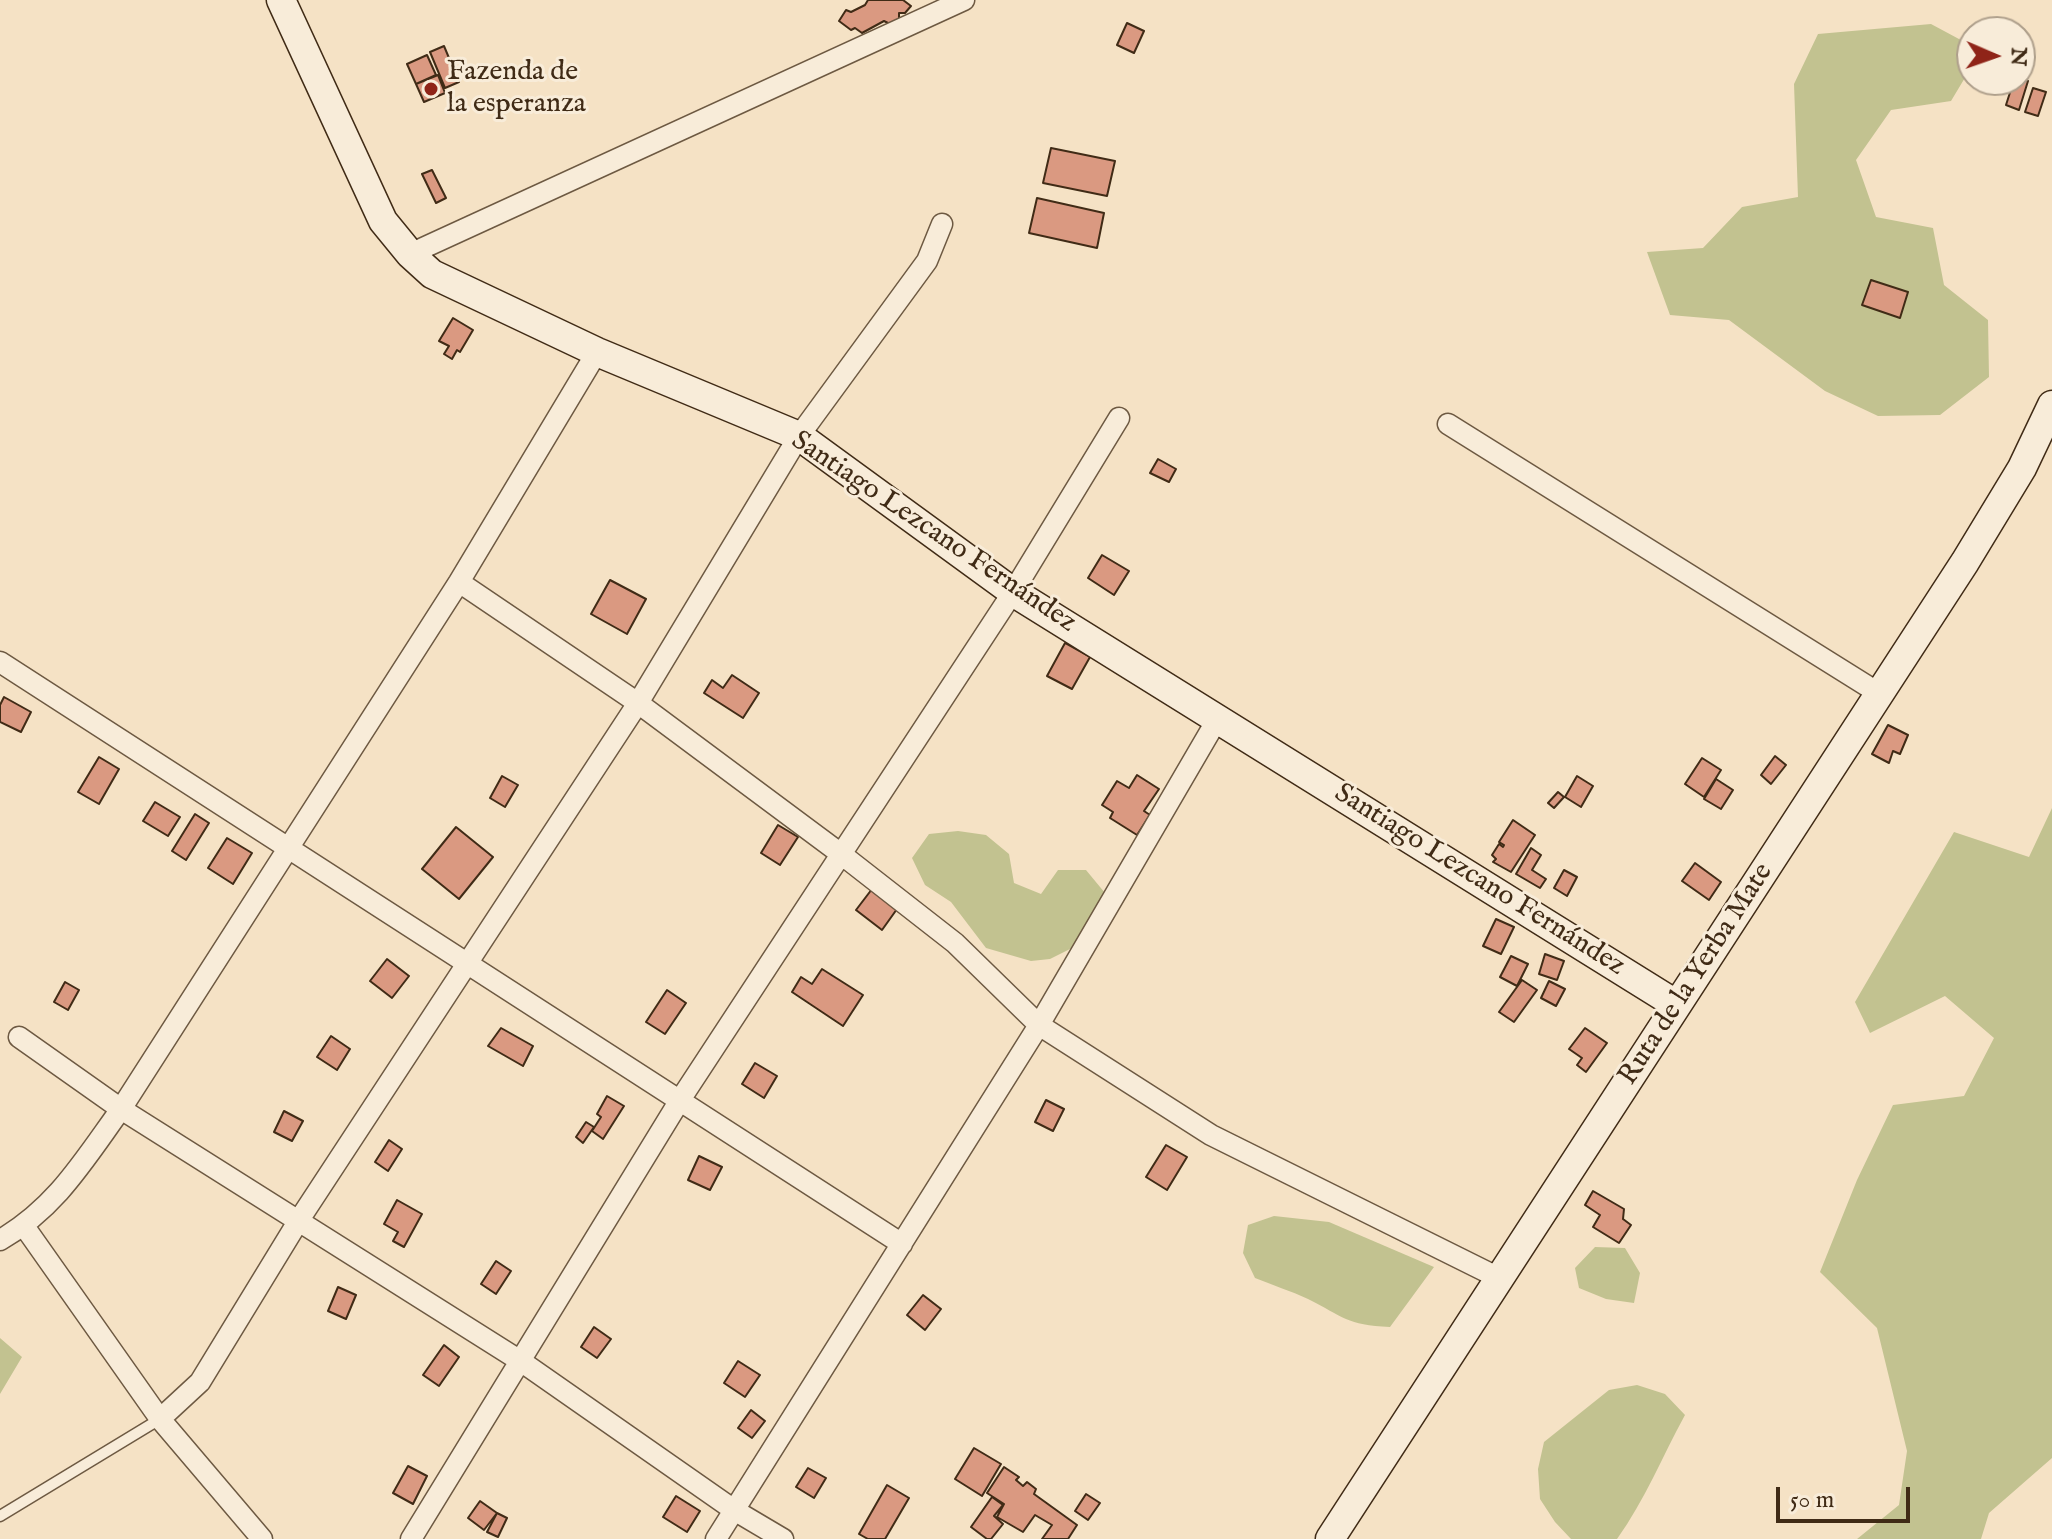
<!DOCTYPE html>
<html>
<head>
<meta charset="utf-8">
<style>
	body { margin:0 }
	#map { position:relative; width:2052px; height:1539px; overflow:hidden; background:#f5e2c5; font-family:"IM FELL English",serif }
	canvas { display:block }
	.north { position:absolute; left:1956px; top:16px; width:80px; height:80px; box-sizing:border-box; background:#f8ecd9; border:2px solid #ae9f8b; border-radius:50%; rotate:92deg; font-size:22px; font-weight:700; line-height:32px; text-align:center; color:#402b16 }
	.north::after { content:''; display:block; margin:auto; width:28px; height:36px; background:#8f2418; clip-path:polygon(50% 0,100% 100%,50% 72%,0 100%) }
	.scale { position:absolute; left:1776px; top:1487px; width:134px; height:36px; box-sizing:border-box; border:4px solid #402b16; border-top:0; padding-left:10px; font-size:24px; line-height:28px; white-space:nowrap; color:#402b16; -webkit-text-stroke:6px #f8ecd9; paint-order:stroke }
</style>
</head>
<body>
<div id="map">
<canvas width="2052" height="1539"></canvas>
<div class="north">N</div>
<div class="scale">50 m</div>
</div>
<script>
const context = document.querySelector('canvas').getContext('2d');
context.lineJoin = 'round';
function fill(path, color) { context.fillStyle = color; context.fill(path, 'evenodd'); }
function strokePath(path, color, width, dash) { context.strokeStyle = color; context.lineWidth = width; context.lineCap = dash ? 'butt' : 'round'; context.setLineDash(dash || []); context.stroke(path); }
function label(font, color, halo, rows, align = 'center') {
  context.font = font + ' "IM FELL English",serif'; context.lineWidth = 6; context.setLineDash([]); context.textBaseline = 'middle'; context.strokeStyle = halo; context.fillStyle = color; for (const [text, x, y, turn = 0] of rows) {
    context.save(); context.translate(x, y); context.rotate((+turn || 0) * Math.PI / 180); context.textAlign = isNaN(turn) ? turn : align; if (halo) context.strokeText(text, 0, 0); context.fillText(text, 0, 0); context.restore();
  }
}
fill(new Path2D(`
	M1931,24L1972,46V66L1951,101L1891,110L1856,160L1876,217L1933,228L1944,285L1988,320L1989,377L1940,415L1878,416L1825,391L1729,320L1670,315L1647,252L1703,248L1742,207L1798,197L1794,84L1818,34Z
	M2052,808V1458L1989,1513L1981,1539H1857L1899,1505L1907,1451L1877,1328L1820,1272L1857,1180L1893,1105L1964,1096L1994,1038L1945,996L1870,1033L1855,1002L1954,832L2029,857Z
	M958,831L986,835L1009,854L1014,883L1041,894L1058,870H1086L1105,893L1076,946L1050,959L1031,961L986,948L951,902L925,885L912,858L929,834Z
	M1274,1216L1329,1222L1434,1267L1390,1327C1346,1325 1344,1317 1308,1299C1291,1291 1272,1285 1255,1278L1243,1253L1248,1225Z
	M1595,1247L1625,1248L1640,1273L1634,1303L1606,1299L1579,1288L1575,1268Z
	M0,1338L22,1357L0,1394Z
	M1637,1385L1665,1394L1685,1415C1662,1457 1645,1500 1617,1539H1571L1555,1522L1540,1499L1538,1469L1544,1442L1609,1390Z`), '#c2c290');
const building = new Path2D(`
	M868,0H903L911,6L905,13H899V19L890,24L884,21L862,33L855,28L851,30L839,21L846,10L851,12L865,5Z
	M1127,23L1144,31L1134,53L1117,45Z
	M444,46L459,82L445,88L430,52Z
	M427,55L436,75L416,84L407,64Z
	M438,75L445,93L424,102L416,84Z
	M2020,78L2028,81L2019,110L2006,105L2014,80Z
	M2033,88L2046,92L2038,116L2025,112Z
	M1051,148L1115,161L1107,196L1043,183Z
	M432,170L446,198L436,203L422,174Z
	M1037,198L1104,213L1097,248L1029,233Z
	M1871,280L1908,292L1900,318L1862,305Z
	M453,318L473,330L460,352L457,350L452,359L444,354L449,346L439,341Z
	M1158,459L1176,469L1169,482L1150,473Z
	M1102,555L1129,571L1114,595L1088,578Z
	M610,580L646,599L627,634L591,614Z
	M1065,643L1090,657L1072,689L1047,676Z
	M732,675L759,693L743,718L704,693L712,680L723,688Z
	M4,697L31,712L21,732L0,722V705Z
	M1888,725L1908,735L1900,754L1893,751L1889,763L1872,754Z
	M1775,756L1786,765L1771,784L1761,775Z
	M99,757L119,769L99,804L78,792Z
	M1702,758L1721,770L1704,797L1685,784Z
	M1137,775L1159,789L1144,811L1150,815L1137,835L1110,818L1113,812L1102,805L1117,781L1129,788Z
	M502,776L518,785L505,807L490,798Z
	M1577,776L1593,786L1581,807L1565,797Z
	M1716,779L1733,790L1721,809L1704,799Z
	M1558,792L1564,797L1554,808L1548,803Z
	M155,802L180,817L168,836L143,821Z
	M195,814L209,823L186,860L172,851Z
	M1513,820L1535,835L1511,872L1493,862L1496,859L1492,855L1499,844L1503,847L1504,845L1499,842Z
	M778,825L798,837L780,865L761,853Z
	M456,827L493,857L459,899L422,869Z
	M227,838L252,853L233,884L208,868Z
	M1531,848L1541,855L1532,870L1546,879L1540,888L1516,874Z
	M1695,863L1721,882L1709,900L1682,881Z
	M1564,870L1577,877L1567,896L1554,888Z
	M872,889L897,909L882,930L856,910Z
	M1496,919L1514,927L1501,954L1483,946Z
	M1545,954L1564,961L1557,980L1539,974Z
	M1511,956L1528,964L1517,986L1500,977Z
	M387,959L409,976L392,998L370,981Z
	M822,969L863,995L843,1026L792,992L801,977L812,984Z
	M1522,980L1537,990L1514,1022L1499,1012Z
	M1549,981L1565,989L1556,1006L1541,998Z
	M65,982L79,990L68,1010L54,1002Z
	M667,990L686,1003L665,1034L646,1022Z
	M501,1028L533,1046L523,1066L488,1046Z
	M1585,1028L1607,1043L1586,1072L1577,1065L1582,1058L1569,1049Z
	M331,1036L350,1049L337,1070L317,1057Z
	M755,1063L777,1076L764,1098L742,1084Z
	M607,1096L624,1106L603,1139L592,1131L601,1117L597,1114Z
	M1046,1100L1064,1109L1053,1131L1035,1122Z
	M284,1111L303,1121L292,1141L274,1132Z
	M586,1122L594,1127L583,1143L576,1137Z
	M389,1140L402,1149L388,1171L375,1162Z
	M1166,1145L1187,1157L1167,1190L1146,1177Z
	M699,1156L722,1167L710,1190L688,1180Z
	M1593,1191L1624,1209L1623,1219L1631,1225L1619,1243L1593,1227L1600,1215L1585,1205Z
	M397,1200L422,1214L404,1247L393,1241L398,1232L384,1224Z
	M496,1261L511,1271L496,1294L481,1284Z
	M338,1287L356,1295L346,1319L328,1311Z
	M923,1295L941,1309L925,1330L907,1315Z
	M594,1327L611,1339L597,1358L581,1347Z
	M444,1345L459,1357L439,1386L423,1375Z
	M738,1361L760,1375L745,1397L724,1383Z
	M751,1410L765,1421L752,1438L738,1428Z
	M974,1448L1001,1464L982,1496L955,1479Z
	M408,1466L427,1476L413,1504L393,1493Z
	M1004,1467L1019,1477L1016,1480L1023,1486L1027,1482L1036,1489L1034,1494L1077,1525L1068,1539H1042L1052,1525L1035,1515L1023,1532L997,1517L1004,1504L987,1493Z
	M808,1468L826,1478L814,1498L796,1487Z
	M887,1485L909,1498L885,1539H868L859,1534Z
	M1086,1494L1100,1503L1088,1520L1075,1511Z
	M676,1496L700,1511L687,1532L663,1517Z
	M992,1497L1003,1505L994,1516L1003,1524L991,1539H987L971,1527Z
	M480,1501L497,1513L484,1530L468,1518Z
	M497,1513L507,1518L498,1537L487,1532Z`);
fill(building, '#da9981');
strokePath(building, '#402b16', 2);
const lane = new Path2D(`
	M0,1516L160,1419`);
const street = new Path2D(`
	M410,254L964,0
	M1448,424L1880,694
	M459,582L638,703L841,854L955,943L1039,1025L1211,1135L1499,1278
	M0,662L902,1244
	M19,1037L121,1109L522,1362L734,1510L783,1539
	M24,1226L160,1419L262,1539
	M0,1240C56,1208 84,1160 121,1109L459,582L597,352
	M160,1419L200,1382L299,1220L638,703L799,436L927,261L942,224
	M411,1539L680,1100L1013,592L1119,418
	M716,1539L1039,1025L1218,718`);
const secondary = new Path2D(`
	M281,0L383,221L410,254L432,274L597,352L799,436L1013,592L1677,1005
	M1330,1539L1965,562L2022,468L2052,405`);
strokePath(lane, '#6d5942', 13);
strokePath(street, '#6d5942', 23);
strokePath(secondary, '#402b16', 31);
strokePath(lane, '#f8ecd9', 10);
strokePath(street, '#f8ecd9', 20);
strokePath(secondary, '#f8ecd9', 28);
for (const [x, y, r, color] of [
	[431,89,8,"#8f2418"]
]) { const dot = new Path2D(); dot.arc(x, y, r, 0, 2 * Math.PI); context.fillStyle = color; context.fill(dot); strokePath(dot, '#f8ecd9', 3); }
label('28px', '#402b16', '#f8ecd9', [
	["Fazenda de",447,73],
	["la esperanza",447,105]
], 'left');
label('28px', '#402b16', '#f8ecd9', [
	["Santiago Lezcano Fernández",933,533,34],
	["Santiago Lezcano Fernández",1479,881,32],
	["Ruta de la Yerba Mate",1697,975,-57]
]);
</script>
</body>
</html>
